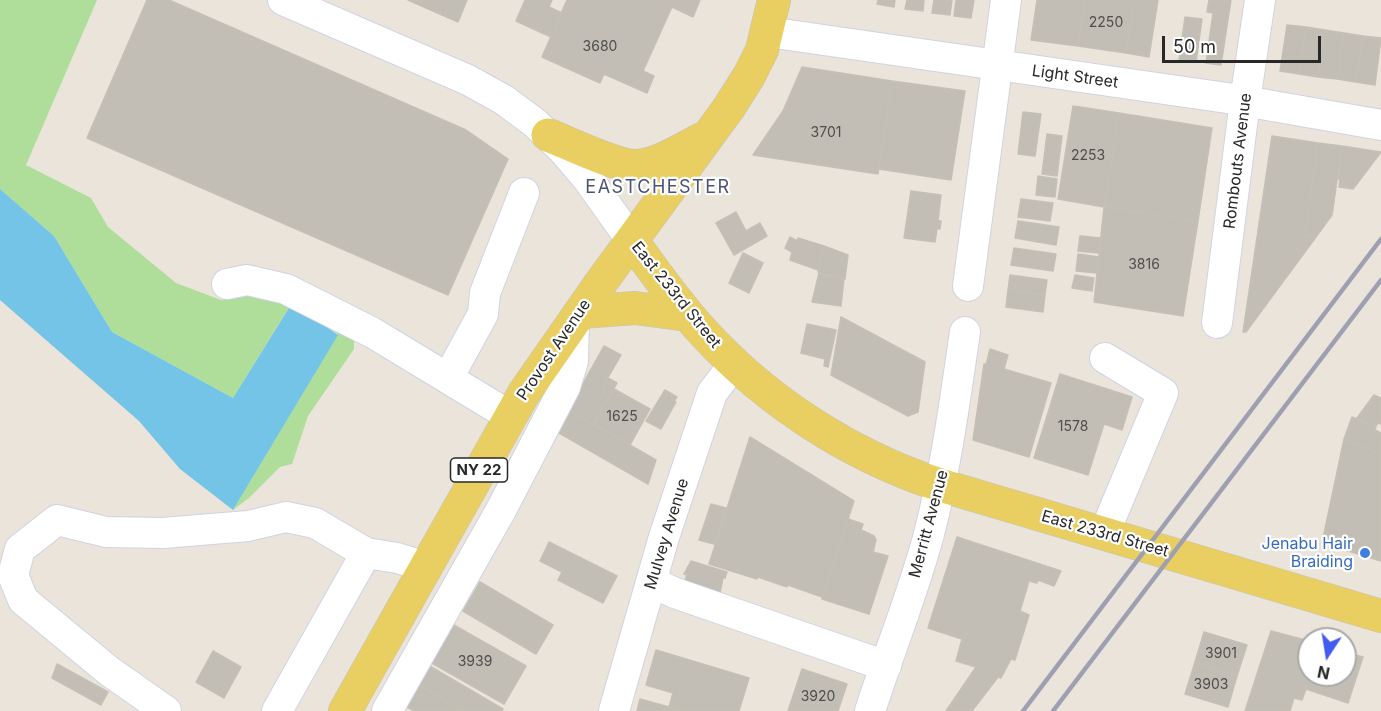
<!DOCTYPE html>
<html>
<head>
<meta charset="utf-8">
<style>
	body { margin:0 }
	#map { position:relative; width:1381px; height:711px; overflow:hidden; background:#eae4db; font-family:Inter,sans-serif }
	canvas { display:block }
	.north { position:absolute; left:1297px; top:627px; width:60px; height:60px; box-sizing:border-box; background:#fff; border:2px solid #a9a9a9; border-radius:50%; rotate:192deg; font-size:16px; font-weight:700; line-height:24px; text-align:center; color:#282828 }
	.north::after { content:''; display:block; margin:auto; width:21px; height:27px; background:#425bf0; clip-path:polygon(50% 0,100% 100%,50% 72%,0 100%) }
	.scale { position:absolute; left:1162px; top:36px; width:159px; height:27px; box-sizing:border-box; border:3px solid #282828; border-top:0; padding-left:8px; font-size:18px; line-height:21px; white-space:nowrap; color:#282828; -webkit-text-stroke:4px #fff; paint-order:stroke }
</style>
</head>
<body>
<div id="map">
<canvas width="1381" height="711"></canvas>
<div class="north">N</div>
<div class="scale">50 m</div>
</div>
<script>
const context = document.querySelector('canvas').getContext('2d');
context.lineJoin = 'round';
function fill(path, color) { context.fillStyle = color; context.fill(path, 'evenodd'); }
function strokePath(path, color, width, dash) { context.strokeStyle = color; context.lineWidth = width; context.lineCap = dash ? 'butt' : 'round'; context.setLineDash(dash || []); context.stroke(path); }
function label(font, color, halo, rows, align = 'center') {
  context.font = font + ' Inter,sans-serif'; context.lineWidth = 4.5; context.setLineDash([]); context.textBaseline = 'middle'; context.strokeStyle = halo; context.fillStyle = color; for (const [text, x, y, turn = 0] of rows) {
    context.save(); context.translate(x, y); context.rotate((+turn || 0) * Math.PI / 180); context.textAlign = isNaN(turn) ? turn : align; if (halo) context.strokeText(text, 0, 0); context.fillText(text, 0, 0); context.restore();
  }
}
fill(new Path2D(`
	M0,0H97L26,165L91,198L108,227L176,283L221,300L273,290L354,334V349L308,416L292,464L280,467L250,497L233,510L338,334L291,304L233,398L112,332L54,236L0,189Z`), '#aede9a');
fill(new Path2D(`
	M0,189L54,236L112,332L233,398L292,303L338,335L233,510L180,469L139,421L0,300Z`), '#73c4e7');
const building = new Path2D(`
	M147,0H169L466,130L508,159L448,295L87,138Z
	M408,0H467L458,22Z
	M525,0H552L549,7L562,13L551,37L516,21Z
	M567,0H700L693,17L672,7L643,71L654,76L647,93L604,74L600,83L542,57Z
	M878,0H895L894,7L877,4Z
	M907,0H924L923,11L905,9Z
	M934,0H952L950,15L932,13Z
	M956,0H974L971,18L954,16Z
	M1037,0H1085L1078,46L1031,40Z
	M1085,0H1134L1126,53L1078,46Z
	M1134,0H1158L1149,57L1126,53Z
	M1209,0H1231L1221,65L1206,63L1213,13L1207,12Z
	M1185,17L1202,19L1196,62L1179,60Z
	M1287,25L1306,27L1299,74L1280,71Z
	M1306,27L1325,30L1318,77L1299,74Z
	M1325,30L1344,33L1337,79L1318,77Z
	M1344,33L1363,36L1356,82L1337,79Z
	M1363,36L1381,38L1375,85L1356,82Z
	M802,67L892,81L878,174L753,155L783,111Z
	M892,81L965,91L951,180L879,169Z
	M1073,106L1119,113L1104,207L1058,199Z
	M1023,112L1041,114L1035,156L1018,154Z
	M1119,113L1212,128L1198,221L1104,207Z
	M1047,134L1062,136L1057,176L1042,174Z
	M1272,136L1318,143L1305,236L1316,237L1246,332H1243Z
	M1318,143L1342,146L1332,215L1316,237L1305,236Z
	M1342,146L1381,152L1353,189L1339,187L1340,179H1338Z
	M1038,176L1057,179L1055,197L1036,195Z
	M911,191L941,195L938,221H941L940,229H937L935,242L904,238Z
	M1021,199L1053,203L1050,221L1018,217Z
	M1104,207L1198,221L1183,316L1094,302Z
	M736,212L746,231L760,223L767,236L734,255L716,223Z
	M1018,221L1059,227L1056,245L1015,238Z
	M1080,236L1101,238L1099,253L1078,251Z
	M790,237L797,241L798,238L824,246L818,270L790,260L792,252L785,248Z
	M824,246L848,255L845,279L818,272Z
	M1014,248L1056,254L1053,271L1011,265Z
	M743,253L763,263L749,293L729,283Z
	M1078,254L1099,257L1097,273L1076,271Z
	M819,273L844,279L841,306L812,302Z
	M1010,275L1047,280L1045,295L1008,290Z
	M1075,275L1094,278L1092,291L1072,288Z
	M1008,290L1045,295L1043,312L1006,307Z
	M841,317L925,362L918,412L908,416L831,375Z
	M807,324L836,330L828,367L824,366L825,359L801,353Z
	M604,346L621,355L602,388L606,390L601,398L581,387Z
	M990,349L1008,355L1006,362L988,357Z
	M988,357L1006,362L1004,369L1051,383L1029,457L973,440L984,364L986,365Z
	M1060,374L1132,397L1122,430L1104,424L1088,475L1034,458Z
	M608,378L617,383L593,424L568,410L581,387L601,398L606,390L602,388Z
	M614,389L650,409L630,445L593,424Z
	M665,390L677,397L674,401L676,402L661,429L646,421Z
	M1374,395L1381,398V424L1378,423L1376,426L1357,418Z
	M567,409L656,460L648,484L554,430Z
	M1352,417L1376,426L1375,430L1381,433V454L1344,439Z
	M750,437L854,501L822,597L788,585L787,587L758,577L757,579L709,564Z
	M1344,439L1381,454V561L1322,543Z
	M711,504L726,508L714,544L699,540Z
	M848,519L863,524L861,530L874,536L876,540L873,552L888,556L869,614L822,599Z
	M957,537L1061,571L1054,586L1038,580L1037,583L1029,581L1020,611L1029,615L1015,660L1011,659L1001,678L998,677L972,711H946L976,667L956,661L962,639L928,628Z
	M549,542L617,576L603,603L558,580L562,572L540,561Z
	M691,561L727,572L725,578H723L720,593L684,583L687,575L684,574Z
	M480,582L553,625L536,654L463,611Z
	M445,620L526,666L504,704L423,658Z
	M1271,631L1309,641V675H1345V652L1363,657L1348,703L1306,689L1302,700L1294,698L1290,711H1245Z
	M1204,632L1247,645L1237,676L1195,662Z
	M656,650L749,678L739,711H683L669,707L673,693L646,685Z
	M213,651L241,667L224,698L196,682Z
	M421,661L503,709L502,711H464L410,680Z
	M1195,662L1237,676L1228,707L1185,694Z
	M57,664L108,692L101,705L52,678Z
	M802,669L847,684L838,711H788Z
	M410,680L464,711H414L398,702Z
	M640,699L669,707L683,711H637Z`);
fill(building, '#c2beb6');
strokePath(building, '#c5c0b5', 1.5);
const minor = new Path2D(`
	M283,0L468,80L504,100L535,123L563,150L587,178L632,241
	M768,32L1227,98L1381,125
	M227,284L247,280L286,289L373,333L510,416
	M968,286L1006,0
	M1217,323L1245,101L1260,0
	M448,378L483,314L485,293L524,193
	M1104,534L1163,393L1105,358
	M651,582L675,593L886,666
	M166,711L109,671L23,600L13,575L20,549L57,520L106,532L163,533L248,526L286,517L315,523L366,553
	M277,711L366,553L397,558L427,567
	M387,711L501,510L565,387L573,361L574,321
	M614,711L664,537L712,393L734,364
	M870,711C889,652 913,594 929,534C946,468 955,400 965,332`);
const major = new Path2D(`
	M548,135C569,143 617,167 637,166C660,164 682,149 702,139
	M632,241C655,272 677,304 703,332C767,402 851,456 940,485L1381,616
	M581,312L635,308L688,315
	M345,711L524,393L602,281L728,109L749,76L762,50L774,0`);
strokePath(minor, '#d0d3e1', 32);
strokePath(major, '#c3c3c3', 34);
strokePath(minor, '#fff', 30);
strokePath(major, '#e9cf61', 33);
strokePath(new Path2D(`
	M1023,711L1381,239
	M1053,711L1381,280`), '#9ea0b2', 4.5);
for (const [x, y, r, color] of [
	[1365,553,6,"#3f7fe0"]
]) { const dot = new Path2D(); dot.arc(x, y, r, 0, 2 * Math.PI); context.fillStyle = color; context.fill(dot); strokePath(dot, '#fff', 2); }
label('14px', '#4e4e4c', null, [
	["2250",1106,23],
	["3680",600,47],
	["3701",826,133],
	["2253",1088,156],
	["3816",1144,265],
	["1625",622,417],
	["1578",1073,427],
	["3901",1221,654],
	["3939",475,662],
	["3903",1211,685],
	["3920",818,697]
]);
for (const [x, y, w] of [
	[479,470,57]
]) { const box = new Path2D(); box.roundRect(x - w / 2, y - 12, w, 24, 4.5); context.fillStyle = '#fff'; context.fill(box); strokePath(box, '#282828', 1.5); }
label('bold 15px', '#282828', null, [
	["NY 22",479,470]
]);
label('16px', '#282828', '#fff', [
	["Light Street",1075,77,8],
	["Rombouts Avenue",1238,161,-83],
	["East 233rd Street",676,295,51],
	["Provost Avenue",554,350,-56],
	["Merritt Avenue",929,524,-75],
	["Mulvey Avenue",667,534,-73],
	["East 233rd Street",1105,534,16]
]);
label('16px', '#366cbe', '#fff', [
	["Jenabu Hair",1353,544],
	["Braiding",1353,562]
], 'right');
context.letterSpacing = '1.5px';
label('18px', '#4c5276', '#fff', [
	["EASTCHESTER",658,188]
]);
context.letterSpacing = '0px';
</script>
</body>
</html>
